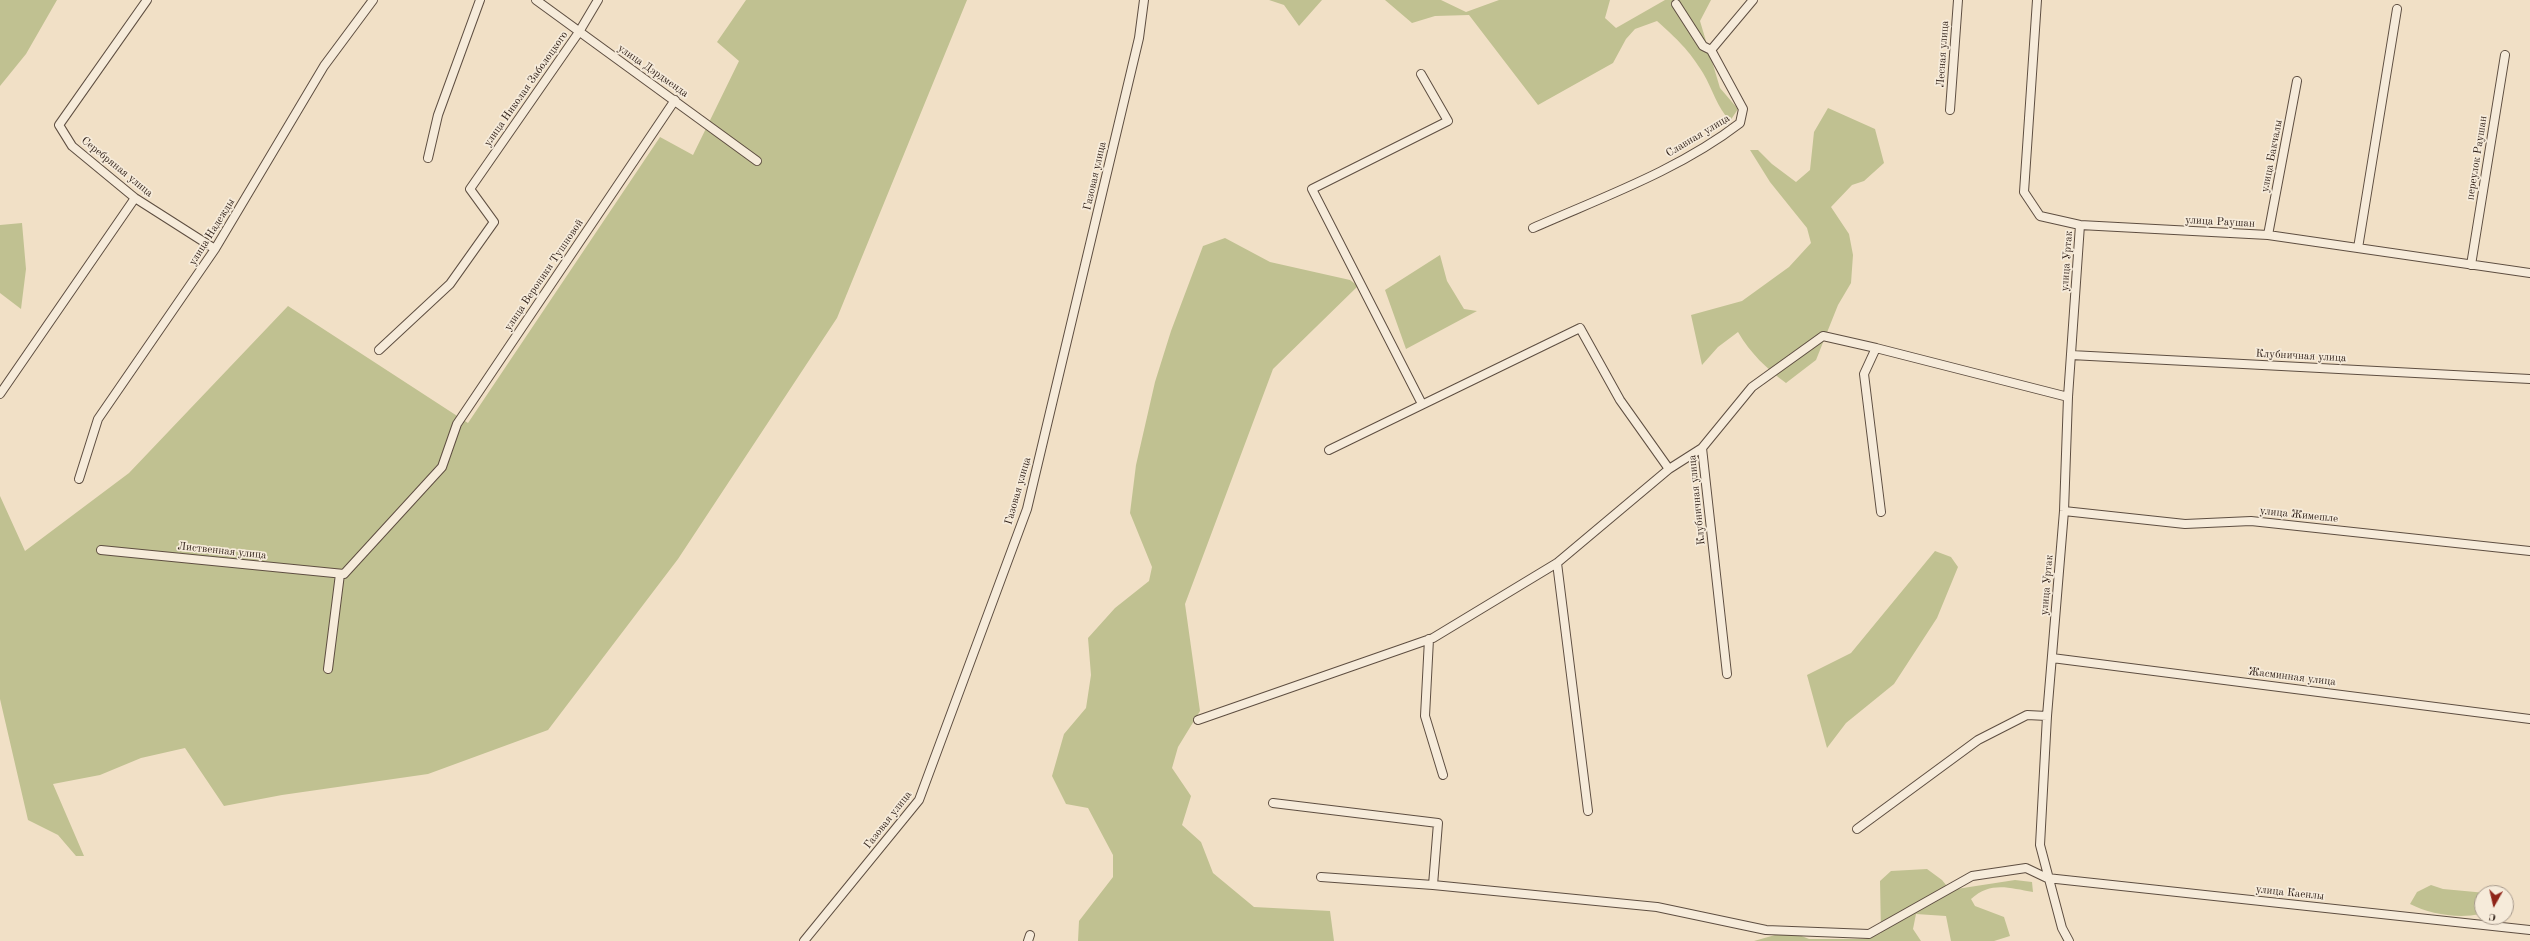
<!DOCTYPE html>
<html>
<head>
<meta charset="utf-8">
<style>
	body { margin:0 }
	#map { position:relative; width:2530px; height:941px; overflow:hidden; background:#f1e0c6; font-family:"Old Standard TT",serif }
	canvas { display:block }
	.north { position:absolute; left:2474px; top:885px; width:40px; height:40px; box-sizing:border-box; background:#f6ebda; border:1px solid #a6998b; border-radius:50%; rotate:188deg; font-size:11px; font-weight:700; line-height:16px; text-align:center; color:#2d1d15 }
	.north::after { content:''; display:block; margin:auto; width:14px; height:18px; background:#8f2418; clip-path:polygon(50% 0,100% 100%,50% 72%,0 100%) }
</style>
</head>
<body>
<div id="map">
<canvas width="2530" height="941"></canvas>
<div class="north">С</div>
</div>
<script>
const context = document.querySelector('canvas').getContext('2d');
context.lineJoin = 'round';
function fill(path, color) { context.fillStyle = color; context.fill(path, 'evenodd'); }
function strokePath(path, color, width, dash) { context.strokeStyle = color; context.lineWidth = width; context.lineCap = dash ? 'butt' : 'round'; context.setLineDash(dash || []); context.stroke(path); }
function label(font, color, halo, rows, align = 'center') {
  context.font = font + ' "Old Standard TT",serif'; context.lineWidth = 3.5; context.setLineDash([]); context.textBaseline = 'middle'; context.strokeStyle = halo; context.fillStyle = color; for (const [text, x, y, turn = 0] of rows) {
    context.save(); context.translate(x, y); context.rotate((+turn || 0) * Math.PI / 180); context.textAlign = isNaN(turn) ? turn : align; if (halo) context.strokeText(text, 0, 0); context.fillText(text, 0, 0); context.restore();
  }
}
fill(new Path2D(`
	M0,0H57L26,54L0,86Z
	M746,0H967L837,318L678,559L548,730L428,774L282,795L224,806L185,748L141,758L100,775L53,784L84,856H76L58,835L28,820L0,699V496L25,551L129,473L288,306L468,423L660,137L693,155L739,61L717,42Z
	M1269,0H1322L1299,26L1284,5Z
	M1385,0H1441L1466,12L1499,0H1610L1605,18L1616,28L1665,0H1711L1700,21L1720,88L1738,109L1730,121C1717,107 1713,90 1703,73C1689,50 1677,39 1657,21L1635,29L1626,39L1613,63L1538,105L1469,15L1435,16L1412,23Z
	M1828,108L1875,129L1884,163L1864,181L1852,185L1831,207L1849,234L1853,255L1851,283L1838,305L1816,360L1786,383C1766,368 1751,354 1738,332L1718,347L1702,365L1691,315L1742,301L1789,267L1811,243L1807,228L1770,182L1750,150H1758L1772,164L1796,182L1810,170L1814,132Z
	M22,223L26,269L21,309L0,293V225Z
	M1225,238L1270,262L1350,280L1358,286L1273,369L1185,604L1200,711L1178,747L1172,768L1191,796L1182,825L1201,842L1213,873L1254,907L1330,911L1334,941H1078L1079,921L1113,877V855L1088,808L1066,804L1052,776L1064,734L1086,708L1091,675L1088,638L1115,608L1149,581L1152,567L1130,513L1136,465L1155,382L1171,331L1203,246Z
	M1440,255L1447,281L1464,309L1477,311L1406,349L1385,290Z
	M1935,551L1951,557L1958,567L1937,618L1894,684L1846,723L1827,748L1807,675L1851,653Z
	M1927,869L1942,880L1950,890L2015,880L2032,882L2033,892C2009,888 1991,881 1971,899L1975,906L2004,917L2010,936L1994,941H1951L1946,916L1916,914L1913,929L1921,941H1754L1789,931L1809,939H1865L1881,933L1880,881L1891,871Z
	M2431,885L2443,889L2486,893H2482L2480,914C2458,919 2429,914 2410,904L2417,892Z`), '#c0c191');
const street = new Path2D(`
	M147,0L59,125L72,146L135,198L215,249
	M536,0L757,161
	M2037,0L2024,192L2040,216L2080,225L2268,235L2530,273
	M1676,4L1703,46L1711,50
	M1421,74L1448,121L1312,189L1422,404
	M1950,110L1958,0
	M428,158L438,115L480,0
	M1533,228C1603,197 1679,170 1740,123L1743,109L1711,50L1753,0
	M2268,235L2297,81
	M2358,248L2397,9
	M2471,265L2505,55
	M379,350L450,284L494,222L470,189L579,32L598,0
	M2071,355L2530,379
	M0,394L135,198
	M1329,450L1580,328L1620,400L1669,469
	M79,479L98,419L215,249L324,66L373,0
	M2064,511L2185,524L2251,521L2530,551
	M1881,512L1864,374L1876,348L2068,397
	M101,550L344,574L442,467L457,424L675,100
	M1557,563L1588,811
	M1429,639L1425,716L1443,775
	M2052,658L2530,719
	M328,669L340,574
	M1727,674L1702,448L1752,387L1823,336L1876,348
	M1198,720L1433,638L1557,563L1669,469L1702,448
	M1273,803L1438,823L1433,885
	M1857,829L1978,740L2027,715L2047,716
	M1321,877L1433,885L1657,907L1766,930L1869,934L1972,876L2026,868L2047,878L2530,930
	M804,941L919,800L1027,509L1139,38L1144,0
	M1028,941L1030,935
	M2069,941L2062,928L2040,845L2047,716L2064,511L2068,397L2080,225`);
strokePath(street, '#5e4e41', 10);
strokePath(street, '#f6ebda', 8);
label('11px', '#2d1d15', '#f6ebda', [
	["Лесная улица",1943,54,-86],
	["улица Дэрдменда",653,71,35],
	["улица Николая Заболоцкого",526,89,-55],
	["Славная улица",1698,136,-31],
	["улица Бакчалы",2272,156,-79],
	["переулок Раушан",2477,158,-81],
	["Серебряная улица",117,167,39],
	["Газовая улица",1095,176,-77],
	["улица Раушан",2220,222,3],
	["улица Надежды",212,232,-58],
	["улица Уртак",2067,261,-86],
	["улица Вероники Тушновой",544,275,-56],
	["Клубничная улица",2301,356,3],
	["Газовая улица",1018,491,-74],
	["Клубничная улица",1697,500,-96],
	["улица Жимешле",2299,515,6],
	["Лиственная улица",222,551,6],
	["улица Уртак",2047,585,-85],
	["Жасминная улица",2292,677,7],
	["Газовая улица",888,820,-52],
	["улица Каенлы",2290,893,6]
]);
</script>
</body>
</html>
